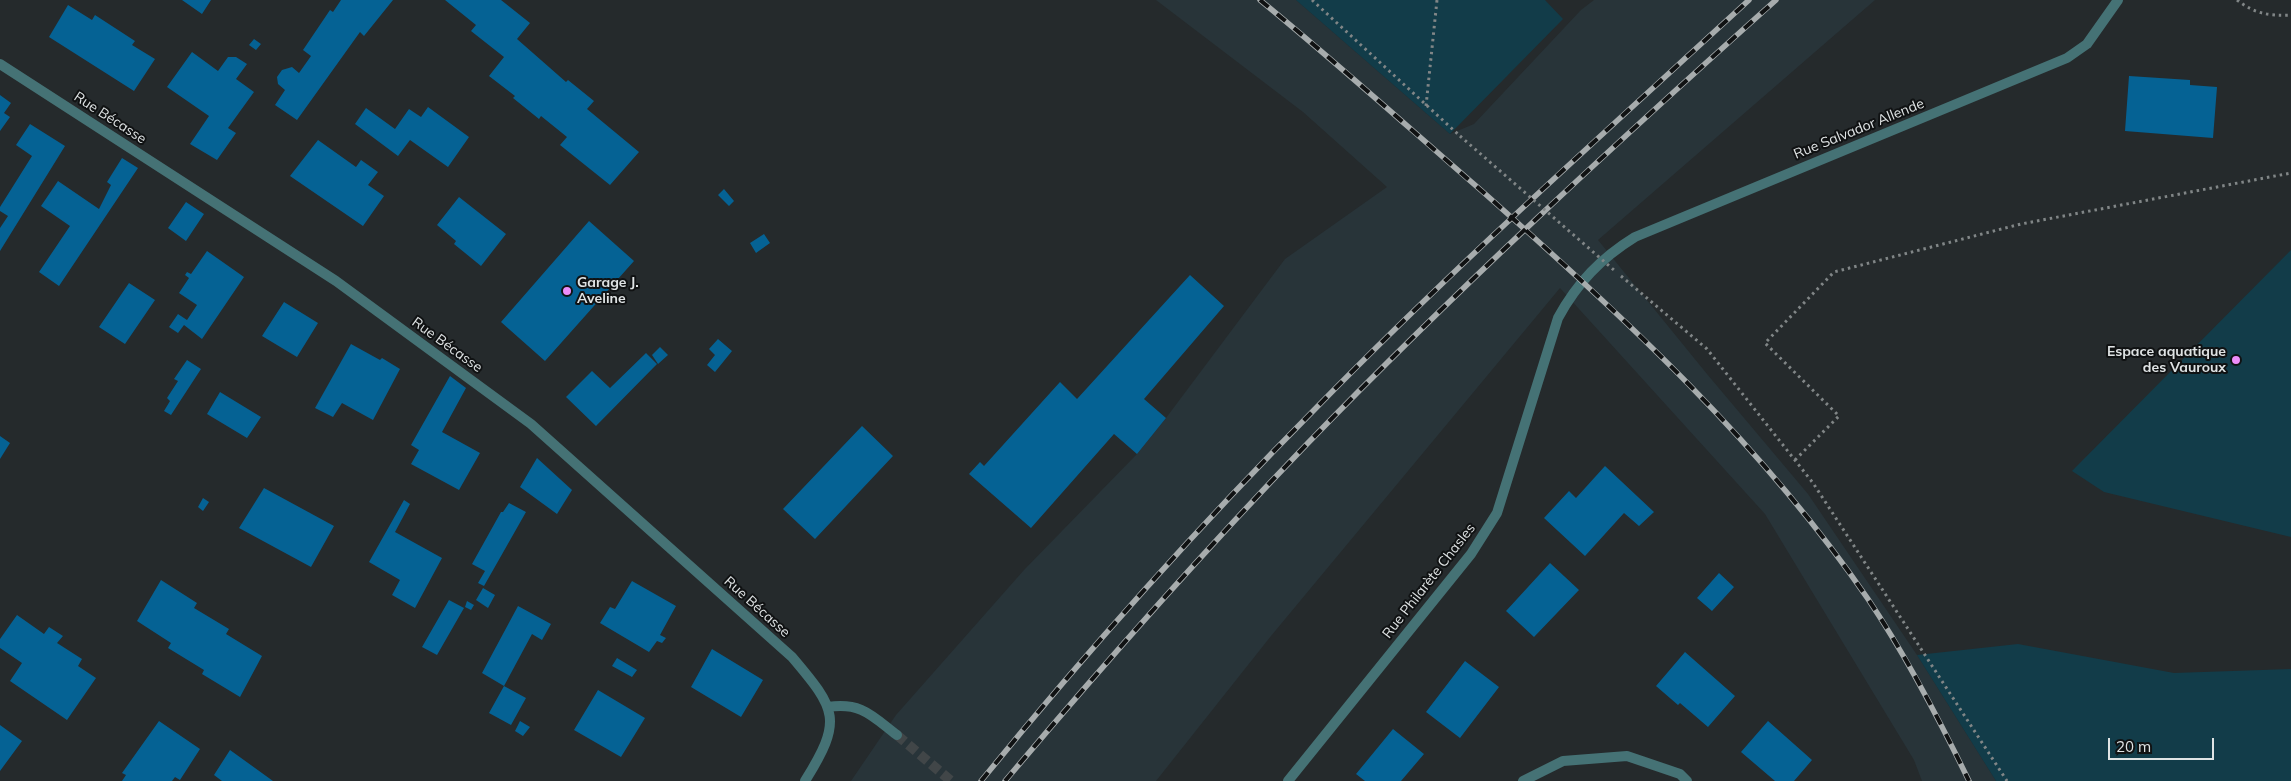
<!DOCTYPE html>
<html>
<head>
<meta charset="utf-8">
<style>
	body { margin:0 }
	#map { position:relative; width:2291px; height:781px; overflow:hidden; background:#252a2c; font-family:Mulish,sans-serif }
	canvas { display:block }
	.scale { position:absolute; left:2108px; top:738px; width:106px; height:22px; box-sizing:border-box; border:2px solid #dfe3e4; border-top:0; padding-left:6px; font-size:15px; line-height:18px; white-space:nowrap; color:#dfe3e4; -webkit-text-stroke:4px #101213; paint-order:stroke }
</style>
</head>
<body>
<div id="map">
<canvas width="2291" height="781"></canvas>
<div class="scale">20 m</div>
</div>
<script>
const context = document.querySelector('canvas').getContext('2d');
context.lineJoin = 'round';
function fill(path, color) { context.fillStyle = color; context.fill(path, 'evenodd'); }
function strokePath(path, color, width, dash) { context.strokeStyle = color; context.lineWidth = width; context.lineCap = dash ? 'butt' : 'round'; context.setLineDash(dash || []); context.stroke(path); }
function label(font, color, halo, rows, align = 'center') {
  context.font = font + ' Mulish,sans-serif'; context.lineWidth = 4; context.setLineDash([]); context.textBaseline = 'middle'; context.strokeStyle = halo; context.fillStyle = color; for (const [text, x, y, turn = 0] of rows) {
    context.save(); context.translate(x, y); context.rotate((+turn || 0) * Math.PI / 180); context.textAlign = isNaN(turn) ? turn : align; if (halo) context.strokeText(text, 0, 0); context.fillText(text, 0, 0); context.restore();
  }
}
fill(new Path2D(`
	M1156,0H1296L1450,134L1474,124L1581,10L1594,0H1875L1598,240L1707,374L1808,494L1917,655L1996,781H1922L1914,760L1765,514L1560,288L1271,636L1156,781H851L896,715L1024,570L1137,454L1166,418L1285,259L1387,187L1303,112Z`), '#283439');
fill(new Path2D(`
	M1296,0H1545L1563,19L1450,134Z
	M2291,250V537L2104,492L2072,471Z
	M2018,644L2174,673L2291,669V781H1996L1917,655Z`), '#123c49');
fill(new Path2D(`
	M182,0H211L202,14Z
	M341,0H393L364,36L360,32L297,120L275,105L285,90L278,84L277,77L282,70L292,67L299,73L311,56L303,50L330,10L333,12Z
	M445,0H501L530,23L517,39L566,82L568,80L594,101L587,109L639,152L610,185L560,145L567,137L541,116L539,119L513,98L515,96L489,76L504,57L471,31L476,25Z
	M68,5L92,20L95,15L135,41L132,45L155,59L134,91L49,37Z
	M254,39L261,44L256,50L249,45Z
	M192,52L218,71L228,57H236L247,64L236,79L254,92L228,128L236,133L217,160L190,144L209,116L167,87Z
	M2129,76L2190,80V85L2217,87L2213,138L2125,131Z
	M0,95L11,103L4,113L10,117L0,131Z
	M428,107L469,137L448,167L410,140L398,156L355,124L366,108L395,129L409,109L421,117Z
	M30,124L65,146L0,251V228L8,216L0,211V207L32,156L16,145Z
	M318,140L356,167L361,160L378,172L368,185L384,196L363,226L290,176Z
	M122,158L138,168L59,286L39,272L70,226L41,206L58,181L99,209L111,185L107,182Z
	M724,189L734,201L729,206L718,195Z
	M459,197L506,234L481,266L454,244L456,241L437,225Z
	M186,202L204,214L186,241L168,228Z
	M589,221L634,261L545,361L501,322Z
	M764,234L770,243L756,253L750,243Z
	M207,251L244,277L202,339L184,325L178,333L169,327L178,314L187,320L197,305L179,293L189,278L185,275L187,272L191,274Z
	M1190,275L1224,306L1144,399L1166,418L1137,454L1114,434L1031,528L969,474L980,462L984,466L1060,382L1077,399Z
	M129,283L155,300L125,344L99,327Z
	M284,302L318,323L297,357L262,336Z
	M718,339L732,351L715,372L707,365L715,355L709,349Z
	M351,344L380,360L382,358L400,369L373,420L342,403L333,417L315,408Z
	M660,347L668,355L658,364L652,355Z
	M646,353L657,364L596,426L566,397L592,371L610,388Z
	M187,360L201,369L171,415L164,411L170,401L167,398L178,381L174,379Z
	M450,376L466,388L442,432L480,453L459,490L411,464L419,450L411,445Z
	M220,392L261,417L247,438L207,414Z
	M862,426L893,456L815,539L783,509Z
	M0,436L10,443L0,459Z
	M537,458L572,490L557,514L520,487Z
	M1605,466L1654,512L1639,526L1624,513L1585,556L1544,518L1569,491L1576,498Z
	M264,488L334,526L311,567L239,528Z
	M203,498L209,502L203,511L198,507Z
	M404,500L410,504L395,532L442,558L415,608L392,595L400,580L369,562Z
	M509,503L526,512L484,586L478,583L485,571L472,564L501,512H503Z
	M1550,563L1579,590L1534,637L1506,611Z
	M1719,573L1734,587L1712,611L1697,598Z
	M161,580L197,603L194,608L229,629L226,634L262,656L240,697L202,674L204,670L168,648L171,643L137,621Z
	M632,581L676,606L660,635L666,638L662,643L657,641L649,652L600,623L610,607L615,609Z
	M483,588L495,595L488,608L476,600Z
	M449,600L464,608L437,655L422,647Z
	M467,601L474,605L471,610L465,607Z
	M518,606L551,624L542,640L532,634L504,686L482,673Z
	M17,615L44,634L49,627L63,636L57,643L82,659L78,666L96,678L67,720L10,681L22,663L0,648V639Z
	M712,649L763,680L741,717L691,687Z
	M1685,652L1735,696L1708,727L1680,703L1678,705L1656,686Z
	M617,658L637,670L632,677L612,666Z
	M1465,661L1499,687L1460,738L1426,712Z
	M504,686L526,698L511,725L489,713Z
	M598,690L645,718L621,757L574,730Z
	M159,721L200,749L180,780L175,777L172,781H122L126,775L122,773Z
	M520,721L530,727L523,736L515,731Z
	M1768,721L1812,760L1794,781H1775L1741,752Z
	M0,725L22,741L0,771Z
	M1393,729L1424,754L1401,781H1365L1356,774Z
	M230,750L255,768L273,781H222L214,775Z`), '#056294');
strokePath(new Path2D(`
	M897,735L951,781`), '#414648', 10, [10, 5]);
strokePath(new Path2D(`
	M1312,0L1460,136
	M2237,0C2255,14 2269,16 2291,15
	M1426,106L1437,0
	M1621,276L1707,349L1813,483L2007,781
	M1795,460L1839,416L1765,343L1834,272L2021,224L2291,173`), '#818687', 3, [2.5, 4]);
strokePath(new Path2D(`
	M0,64L336,281L531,424L792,657C837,710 843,720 805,781
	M828,707C862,702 872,716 897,735
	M1288,781L1471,554L1497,513L1558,318C1577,283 1601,258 1635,237L2067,58L2087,44L2118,0
	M1523,781L1563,761L1627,756L1680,774L1687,781`), '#457275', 10);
const rail = new Path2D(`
	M1260,0C1336,62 1409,128 1483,192C1624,317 1761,443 1868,599C1907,657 1939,719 1969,781
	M981,781C1087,651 1198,527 1316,408C1455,266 1603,134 1749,0
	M1005,781C1102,666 1202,553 1307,444C1457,289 1615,144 1776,0`);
strokePath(rail, '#a7acad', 5.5);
strokePath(rail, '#101213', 4, [11]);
strokePath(new Path2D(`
	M1460,136L1615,271`), '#818687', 3, [2.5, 4]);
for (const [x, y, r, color] of [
	[567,291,5,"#ed8cf9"],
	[2236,360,5,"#ed8cf9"]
]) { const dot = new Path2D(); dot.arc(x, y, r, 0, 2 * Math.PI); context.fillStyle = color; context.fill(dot); strokePath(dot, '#101213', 2); }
label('14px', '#dfe3e4', '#101213', [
	["Rue Bécasse",110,118,33],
	["Rue Salvador Allende",1859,129,-22],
	["Rue Bécasse",447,345,36],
	["Rue Philarète Chasles",1429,581,-52],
	["Rue Bécasse",757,607,42]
]);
label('bold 14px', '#dfe3e4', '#101213', [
	["Garage J.",577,283],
	["Aveline",577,299],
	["Espace aquatique",2226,352,"right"],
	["des Vauroux",2226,368,"right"]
], 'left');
</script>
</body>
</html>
